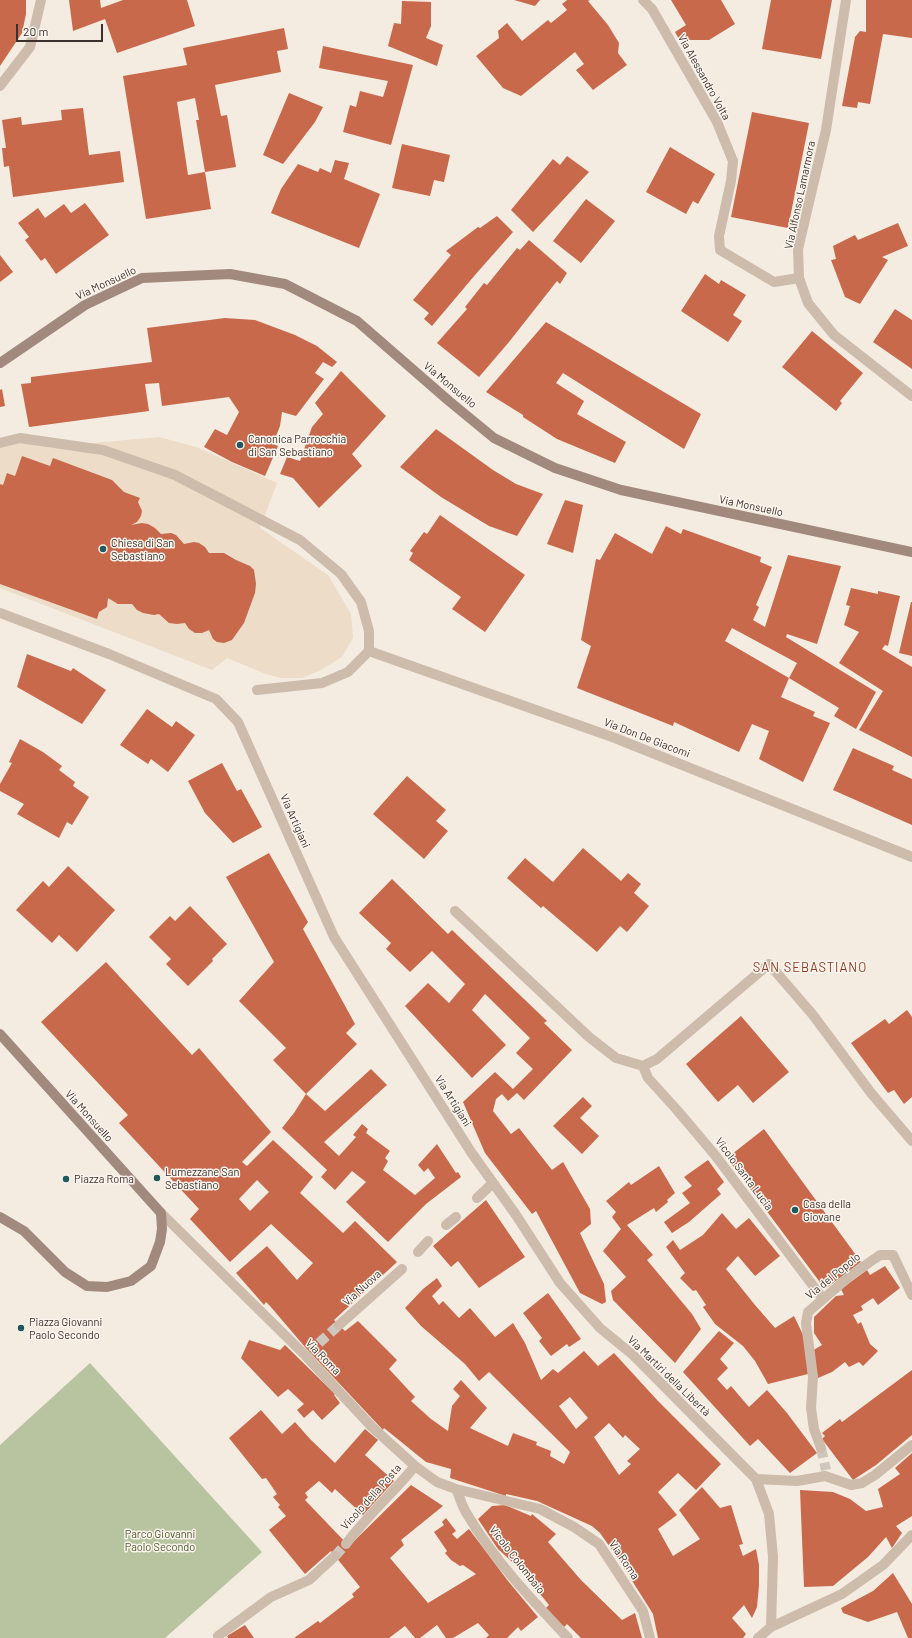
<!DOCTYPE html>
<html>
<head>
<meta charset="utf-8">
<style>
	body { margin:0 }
	#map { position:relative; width:912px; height:1638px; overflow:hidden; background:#f4ebe1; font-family:Barlow,sans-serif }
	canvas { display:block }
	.scale { position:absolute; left:16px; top:24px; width:87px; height:18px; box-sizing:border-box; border:2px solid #3b302b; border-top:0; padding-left:5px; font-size:12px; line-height:14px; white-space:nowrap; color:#3b302b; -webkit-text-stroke:3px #fbf5ee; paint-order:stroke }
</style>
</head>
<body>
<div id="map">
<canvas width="912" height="1638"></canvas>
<div class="scale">20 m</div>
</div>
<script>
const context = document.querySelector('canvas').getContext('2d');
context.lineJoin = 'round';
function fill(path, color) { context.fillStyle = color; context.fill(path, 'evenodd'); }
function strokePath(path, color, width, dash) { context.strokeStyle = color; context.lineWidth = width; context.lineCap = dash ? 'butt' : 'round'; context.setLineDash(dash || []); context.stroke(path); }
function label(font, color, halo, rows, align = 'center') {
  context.font = font + ' Barlow,sans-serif'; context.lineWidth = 3; context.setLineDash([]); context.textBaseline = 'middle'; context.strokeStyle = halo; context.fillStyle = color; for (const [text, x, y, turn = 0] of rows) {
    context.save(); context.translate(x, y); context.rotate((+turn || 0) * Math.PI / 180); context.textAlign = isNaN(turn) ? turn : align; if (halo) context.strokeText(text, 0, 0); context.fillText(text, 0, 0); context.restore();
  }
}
fill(new Path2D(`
	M90,1363L262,1552L165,1638H0V1445Z`), '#b8c4a0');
fill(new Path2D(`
	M26,437L83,444L159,437L196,447L277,483L260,528L328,575L351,614L353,638L342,657L319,671L302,678H281L266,674L227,658L212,670L0,588V446Z`), '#ecdcc8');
fill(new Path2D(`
	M0,0H26V14L22,33L0,66Z
	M69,0H100L101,8L123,0H187L195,26L117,53L105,19L73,31Z
	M514,0H540L535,6Z
	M567,0H590L588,1L608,25L619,43L618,53L627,65L593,90L576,70L584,64L575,52L521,96L503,88L476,56L499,38L498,31L507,23L522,41L548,20L551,23L567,10L562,4Z
	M671,0H721L735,24L709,40H683L680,41L675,32L686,25Z
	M771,0H832L821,59L762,49Z
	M866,0H912V38L883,34L870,104L858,102L857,108L842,106L855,37L860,31L866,32Z
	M402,1L431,2V26L426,38L443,45L437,66L388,46L394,23L401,24Z
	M284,28L288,49L277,51L281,72L215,85L221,116L227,115L236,167L205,172L196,120H199L195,98L177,102L188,175L205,172L211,209L146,219L123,76L187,65L183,48Z
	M323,46L413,65L391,145L343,132L350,105L356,107L360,91L383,97L388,81L319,68Z
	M289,93L323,107L315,122L283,164L263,155Z
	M83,108L89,155L120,151L124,182L13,197L9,166L4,167L2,148H6L2,120L21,117L22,125L62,120L61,110Z
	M752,112L809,123L788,228L731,217Z
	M402,144L450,155L444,182L434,180L430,196L392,188Z
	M670,147L715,174L698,204L693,201L686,214L646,192Z
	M567,156L589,172L533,232L511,210L553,159L560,165Z
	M335,160L349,163L344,179L380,194L359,248L271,213L281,189L298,164L318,172L320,168L331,173Z
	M586,199L615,221L581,263L553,241Z
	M85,203L109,235L56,274L45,258L41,261L25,240L29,237L18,223L38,208L45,218L64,204L71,213Z
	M497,216L513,232L475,275L432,326L424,319L429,313L413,300L451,255L446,251L478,227L480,228Z
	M898,223L908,246L882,257L888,260L860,304L845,297L831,260L836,259L833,246L855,235L858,240Z
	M529,240L567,273L560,284L557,281L509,342L479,377L437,343L467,309L465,307L484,283L487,285L517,248L520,250Z
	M0,255L13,272L0,282Z
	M705,274L719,284L721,280L746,295L733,315L742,321L728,342L681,311Z
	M895,309L912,320V369L873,342Z
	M225,318L255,320L295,335L317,346L337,362L332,367L323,362L315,373L324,379L296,416L282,412L280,426L273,444L278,446L265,476L232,462L204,447L215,429L227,435L239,412L229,397L162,406L159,383L145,384L149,411L29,427L21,384L31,383V377L152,362L147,328Z
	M546,322L701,414L684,449L563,373L556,383L584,401L577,414L626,442L615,463L557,439L523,417V415L486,392Z
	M812,331L863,373L840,401L842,403L836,411L782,367Z
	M341,371L386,416L352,454L362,466L319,508L293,478L280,474L287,457L300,461L312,427L323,414L315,403Z
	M2,389L5,406L0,407V390Z
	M436,429L493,470L516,484L543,494L517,536L489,526L441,497L400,467Z
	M22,456L50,466L53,458L112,480L124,492L140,498L138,502L142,511L141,516L137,522L131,525L142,523L148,524L155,528L161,534L171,533L176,535L184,544L194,542L199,543L205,547L209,553H224L236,560L250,566L254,570L256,584L255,593L244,623L232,640L224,643L217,642L213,639L209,630L202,633H195L189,629L185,623L177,624L169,623L159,614L154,615L143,613L137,610L132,604H118L108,598L107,607L99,612L97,619L0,584V484L3,485L7,473L15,476Z
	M565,500L583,505L573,553L547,544Z
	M440,515L525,575L485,632L452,609L461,597L409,560L413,553L410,551L424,532L427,534Z
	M666,526L681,534L683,529L761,557L760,562L772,567L756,605L759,607L753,620L765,627L788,555L841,566L817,644L787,634L786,637L876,692L856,729L834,716L839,708L789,678L797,663L732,628L725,641L789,678L781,697L815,712L813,716L830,723L803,782L759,759L769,731L752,724L739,752L674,722L673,726L577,688L591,646L581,640L596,559L600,560L615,533L652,554Z
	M851,588L878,594V591L900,596L888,646L885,645L882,649L912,667V757L859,730L883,691L839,663L859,632L844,625L850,606L846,605Z
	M911,602H912V656L899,653Z
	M27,654L71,671L73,668L106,690L82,724L17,687Z
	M147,709L172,727L176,721L195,735L168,772L151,759L148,764L120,745Z
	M20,739L43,752L62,766L59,770L75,782L73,786L89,797L72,825L67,822L59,838L17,814L24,804L0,791V784L12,763L9,762Z
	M853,748L894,766L892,770L912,779V825L833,790Z
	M222,763L237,791L241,789L262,827L233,843L205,813L188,781Z
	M407,776L446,810L436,821L448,831L424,859L373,814Z
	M583,848L621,881L628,873L641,884L634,893L649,906L627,932L620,926L597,952L543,906L541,908L507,878L525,858L553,882Z
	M269,853L308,922L303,929L355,1024L346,1033L357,1044L306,1094L325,1111L371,1069L387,1085L324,1142L339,1156L356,1137L353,1135L362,1124L368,1129L366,1133L390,1151L385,1158L388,1161L383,1170L415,1195L435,1178L428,1168L424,1172L418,1165L437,1144L456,1173L458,1172L461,1177L426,1204L388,1242L346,1202L366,1182L352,1171L335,1190L321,1177L327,1170L282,1128L294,1113L306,1094L273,1060L286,1048L239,1001L274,962L226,877Z
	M68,866L115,910L77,952L59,935L52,943L16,910L43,881L49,887Z
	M392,879L448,934L452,930L547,1021L544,1023L572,1050L524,1100L517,1093L508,1101L502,1094L496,1099L493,1111L511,1134L519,1128L552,1170L563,1162L590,1209L591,1224L580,1233L604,1284L606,1302L602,1304L580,1293L536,1211L532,1214L485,1153L463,1102L495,1072L513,1089L533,1069L516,1053L530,1038L485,994L472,1010L506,1045L472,1078L405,1006L428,983L449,1003L465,984L432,951L410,972L386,949L391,943L359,913Z
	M190,906L227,944L212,959L213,961L188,986L166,964L171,959L149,937L170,916L175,921Z
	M106,962L192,1055L199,1048L271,1132L242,1162L247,1166L273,1140L313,1177L300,1193L343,1233L355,1221L397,1262L334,1320L345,1331L358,1321L397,1360L389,1369L415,1397L411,1401L431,1419L448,1431L452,1406L460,1396L453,1389L461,1380L487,1408L470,1428L508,1446L513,1433L537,1442L536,1445L551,1451L550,1456L564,1464L570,1452L489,1372L479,1381L465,1364L421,1326L405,1308L423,1289L437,1278L442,1286L432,1296L439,1305L443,1301L459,1318L470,1308L495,1337L513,1323L525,1343L541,1380L553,1369L558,1373L584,1351L598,1366L614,1353L658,1401L721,1464L696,1490L678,1473L658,1492L677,1515L658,1529L673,1556L700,1539L679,1510L702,1487L720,1508L731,1505L743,1544L739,1545L743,1556L756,1549L759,1565V1585L757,1607L752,1618L744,1605L732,1618L746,1634L743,1638H658L653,1614L648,1606L617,1557L600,1533L592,1526L537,1501L506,1494V1496L450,1478L451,1469L426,1462L384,1428L383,1430L305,1347L270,1306L266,1302L264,1305L236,1273L267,1246L297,1280L313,1263L271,1224L230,1262L190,1219L199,1209L119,1123L128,1115L41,1022ZM257,1180L269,1192L250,1211L239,1199ZM570,1397L588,1418L576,1429L559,1406ZM609,1423L623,1438L625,1435L640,1449L627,1461L631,1464L619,1475L594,1437Z
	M907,1010L912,1017V1097L904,1104L894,1090L888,1093L851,1043L885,1019L889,1024Z
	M741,1016L789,1072L753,1103L738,1085L718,1102L686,1064Z
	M583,1097L592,1106L580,1118L599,1136L582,1154L553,1126Z
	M764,1129L861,1262L825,1289L727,1158Z
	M708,1160L724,1182L717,1189L721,1194L689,1222L672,1233L664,1222L690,1203L682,1193L692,1186L684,1177Z
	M659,1166L675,1193L667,1200L668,1202L656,1212L654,1208L627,1225L653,1255L647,1260L692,1314L701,1329L675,1363L613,1300L611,1291L626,1277L603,1251L621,1229L612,1217L616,1212L606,1201L629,1182L631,1185Z
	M486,1200L525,1257L479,1288L458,1261L451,1267L433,1246Z
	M722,1213L736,1229L749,1218L780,1256L755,1276L738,1256L726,1269L755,1305L775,1328L794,1316L806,1341L808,1374L768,1384L755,1361L743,1346L715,1324L703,1307L706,1305L696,1290L693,1291L680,1278L685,1273L666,1247L673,1240L680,1250L703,1235Z
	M885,1266L900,1288L878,1305L873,1298L861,1306L863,1310L853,1315L858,1324L861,1322L870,1344L878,1351L863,1366L859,1362L849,1367L845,1362L832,1372L818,1378L812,1351L822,1345L814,1333V1317L836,1296L844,1295L841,1289L867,1270L870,1275Z
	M548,1293L581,1339L569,1347L567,1344L551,1356L539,1341L542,1338L523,1313Z
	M719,1331L734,1343L720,1359L728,1368L717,1379L727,1390L731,1386L749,1407L767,1390L787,1413L817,1453L790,1473L758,1439L750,1446L683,1372Z
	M249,1340L280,1350L285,1345L335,1394L334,1395L340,1403L322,1420L313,1410L304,1418L297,1410L304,1404L288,1389L278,1397L241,1358Z
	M912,1370V1435L876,1465L853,1480L822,1439L825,1436L822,1433L840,1419L842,1422Z
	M261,1410L282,1434L295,1422L310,1439L335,1463L365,1429L378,1440L365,1455L394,1481L363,1515L335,1489L332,1493L319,1481L305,1493L308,1497L305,1500L349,1546L411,1485L443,1506L401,1540L404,1545L390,1558L428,1603L476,1574L463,1565L460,1566L451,1560L445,1553L447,1551L434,1532L444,1525L442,1522L446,1518L456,1531L452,1534L457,1539L469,1529L508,1581L538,1617L521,1631L518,1627L507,1638H486L489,1635L478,1623L453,1638H446L437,1625L420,1638H415L405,1626L389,1638H294L318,1621L320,1623L351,1599L354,1597L352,1594L360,1587L331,1551L305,1574L269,1530L286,1516L278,1507L280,1505L273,1497L277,1494L266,1478L262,1479L229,1438Z
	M912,1453V1516L896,1526L902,1533L892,1548L886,1537L868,1557L833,1586L804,1587L800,1490L833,1492L850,1499L866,1511L883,1507L878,1489L900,1474L895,1468Z
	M505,1505L531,1516L532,1514L556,1534L548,1542L581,1580L622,1620L635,1613L642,1638H581L567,1624L564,1627L546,1608L549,1605L520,1569L498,1549L478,1519L492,1506Z
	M893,1573L912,1604V1638H908L897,1612L868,1622L843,1613L841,1608L873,1591Z
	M245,1625L254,1638H228L227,1636Z`), '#c8694b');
strokePath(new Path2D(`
	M319,1343L339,1325
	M821,1448L826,1470
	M335,1556L346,1544`), '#cfc6bd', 10, [10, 5]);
strokePath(new Path2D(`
	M643,0L652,9L717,122L733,161L731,181L719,236L720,250L774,282L799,278
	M846,0L826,130L798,249L799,278L808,303L834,335L912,396
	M0,86L30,47L41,0
	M0,443L20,438L103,450L175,475L300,540L341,574L361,602L369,631V651L348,672L322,683L257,690
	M0,613L109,654L216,699L238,722L334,937L471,1152L516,1215L560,1283L600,1328L633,1355L756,1479L769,1514L773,1557L771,1627
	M369,651L615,738L912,857
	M455,911L589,1037L616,1058L643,1066L657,1059L769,964L813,1015L871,1093L912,1141
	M643,1066L648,1078L677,1110L715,1155L823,1299
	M477,1198L493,1183
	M161,1213L305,1355L372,1427L415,1466L437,1482L456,1489L540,1509L574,1527L599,1544L643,1611L650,1638
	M446,1225L456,1217
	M418,1252L428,1241
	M339,1325L402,1269
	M821,1448L814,1429L811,1408L813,1377L806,1323L808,1312L850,1276L880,1255H893L912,1295
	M756,1479L797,1481L825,1476L851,1485L862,1483L875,1475L912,1445
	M456,1489C460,1497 462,1507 467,1514C494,1560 532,1600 568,1638
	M346,1544C367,1516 393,1493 415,1466
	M219,1638L218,1636L271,1597L309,1580L335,1556
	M758,1638L771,1627L842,1594L883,1565L912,1535`), '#cdbbac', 10);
strokePath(new Path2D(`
	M0,363L85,305L142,278L230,274L285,284L357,321L449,401L494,438L555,468L621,490L912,552
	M0,1034L161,1213L162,1229L160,1242L151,1266L131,1281L107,1287L87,1286L65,1272L24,1231L0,1217`), '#a18a7d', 10);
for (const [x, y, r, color] of [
	[240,445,4,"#1f5a5e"],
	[103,549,4,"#1f5a5e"],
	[157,1178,4,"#1f5a5e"],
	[66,1179,4,"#1f5a5e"],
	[795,1210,4,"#1f5a5e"],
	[21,1328,4,"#1f5a5e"]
]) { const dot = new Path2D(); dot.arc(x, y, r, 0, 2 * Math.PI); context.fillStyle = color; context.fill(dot); strokePath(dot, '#fbf5ee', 1.5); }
label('11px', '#3b302b', '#fbf5ee', [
	["Via Alessandro Volta",704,77,61],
	["Via Alfonso Lamarmora",800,195,-78],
	["Via Monsuello",106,283,-25],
	["Via Monsuello",450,385,40],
	["Via Monsuello",751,506,12],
	["Via Don De Giacomi",647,738,21],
	["Via Artigiani",295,821,66],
	["Via Artigiani",453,1101,58],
	["Via Monsuello",89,1116,48],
	["Vicolo Santa Lucia",744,1174,53],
	["Via del Popolo",833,1276,-39],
	["Via Nuova",362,1288,-42],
	["Via Roma",323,1357,46],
	["Via Martiri della Libertà",669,1376,44],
	["Vicolo della Posta",371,1497,-48],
	["Vicolo Colombaio",517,1560,52],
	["Via Roma",624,1560,56]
]);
label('11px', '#3b302b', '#fbf5ee', [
	["Canonica Parrocchia",248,439],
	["di San Sebastiano",248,452],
	["Chiesa di San",111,543],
	["Sebastiano",111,556],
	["Lumezzane San",165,1172],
	["Sebastiano",165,1185],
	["Piazza Roma",74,1179],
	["Casa della",803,1204],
	["Giovane",803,1217],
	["Piazza Giovanni",29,1322],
	["Paolo Secondo",29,1335]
], 'left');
label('11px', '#4a5a2e', '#fbf5ee', [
	["Parco Giovanni",160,1534],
	["Paolo Secondo",160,1547]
]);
context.letterSpacing = '1px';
label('13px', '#8c3b22', '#fbf5ee', [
	["SAN SEBASTIANO",810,968]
]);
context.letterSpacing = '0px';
</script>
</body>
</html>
